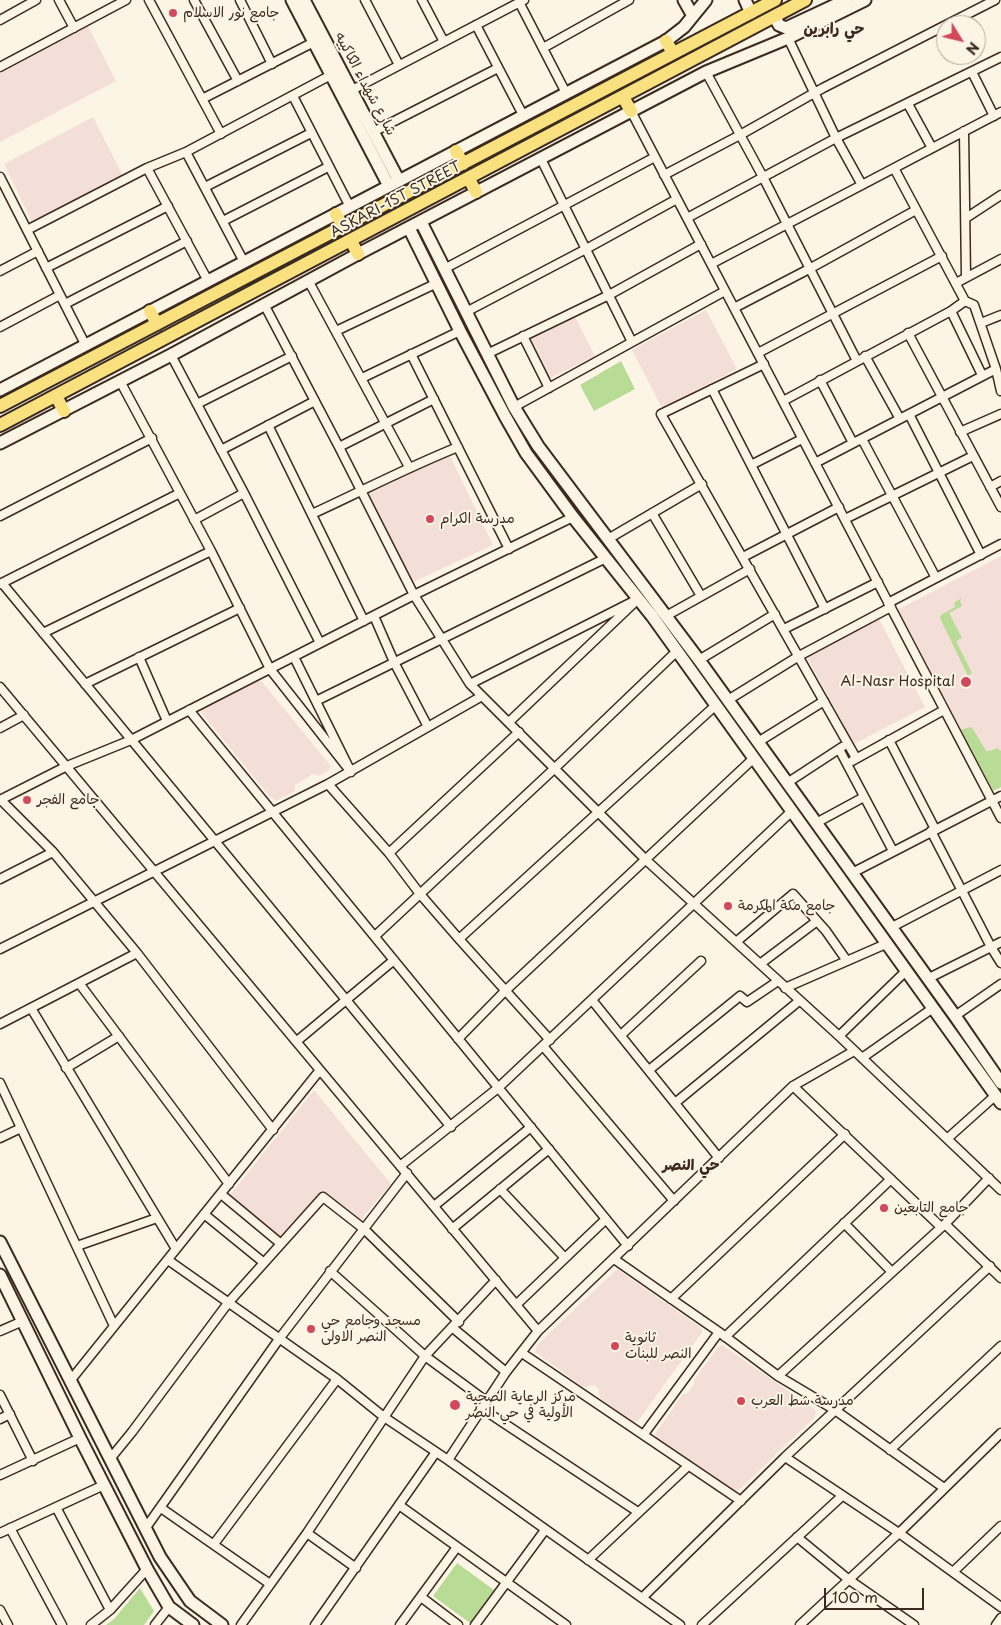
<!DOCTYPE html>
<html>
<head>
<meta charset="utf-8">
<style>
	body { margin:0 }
	#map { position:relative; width:1001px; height:1625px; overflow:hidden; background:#fcf5e5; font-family:"Playpen Sans",sans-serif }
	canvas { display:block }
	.north { position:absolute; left:936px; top:15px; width:50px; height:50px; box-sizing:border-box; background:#fcf5e5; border:1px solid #afa495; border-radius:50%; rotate:126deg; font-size:14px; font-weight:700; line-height:20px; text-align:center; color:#3b2a1e }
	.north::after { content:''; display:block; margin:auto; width:18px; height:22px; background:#d1495b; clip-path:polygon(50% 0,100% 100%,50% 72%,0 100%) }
	.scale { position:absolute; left:824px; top:1588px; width:100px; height:22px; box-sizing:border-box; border:2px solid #3b2a1e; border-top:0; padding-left:6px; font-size:15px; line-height:18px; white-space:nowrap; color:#3b2a1e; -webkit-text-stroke:4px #fcf5e5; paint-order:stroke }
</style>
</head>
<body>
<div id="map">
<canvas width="1001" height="1625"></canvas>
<div class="north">N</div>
<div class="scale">100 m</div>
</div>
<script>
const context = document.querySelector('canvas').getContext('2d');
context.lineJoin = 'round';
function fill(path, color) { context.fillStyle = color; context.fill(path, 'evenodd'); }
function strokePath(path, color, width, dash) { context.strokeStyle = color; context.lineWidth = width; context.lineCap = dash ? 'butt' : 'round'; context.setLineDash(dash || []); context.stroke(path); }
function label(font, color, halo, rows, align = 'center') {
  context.font = font + ' "Playpen Sans","Playpen Sans Arabic",sans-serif'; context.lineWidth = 4; context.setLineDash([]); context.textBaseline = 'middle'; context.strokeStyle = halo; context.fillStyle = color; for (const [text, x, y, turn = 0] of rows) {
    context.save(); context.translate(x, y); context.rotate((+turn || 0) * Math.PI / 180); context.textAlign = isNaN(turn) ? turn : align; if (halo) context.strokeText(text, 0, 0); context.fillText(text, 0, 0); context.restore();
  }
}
fill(new Path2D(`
	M88,26L116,81L0,142V74Z
	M93,117L123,176L33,224L4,164Z
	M706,310L737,369L662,408L632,350Z
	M575,317L595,356L550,378L530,339Z
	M449,454L493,545L411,583L366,493Z
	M1001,556V787L993,791L897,610Z
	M878,617L925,707L854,744L807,657Z
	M255,681H260L263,683L331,766L329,770L319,776L313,774L295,785V791L276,801L270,797L200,711L203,706Z
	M314,1090L391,1184L358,1223L321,1192L279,1237L230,1195Z
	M617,1269L700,1327L703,1331L638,1421L634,1422L600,1398L598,1388L594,1385L583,1387L535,1352L537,1345Z
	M722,1345L813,1408L816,1412L815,1417L735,1494L658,1439L655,1434L683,1394L688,1393L694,1384V1380L718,1347Z`), '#f4ded8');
fill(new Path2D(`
	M621,361L635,389L594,411L580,385Z
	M962,598L960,601L962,606L949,613L962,638L956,641L972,673L968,676L940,618L941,615L955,607L954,603Z
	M970,727L973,729L986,751H990L997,748L1001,751V787L993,791L961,730Z
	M457,1563L494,1590L470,1623L433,1596Z
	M140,1588L154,1611L144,1625H106L114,1619Z`), '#b8db95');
const street = new Path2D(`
	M59,0L74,28
	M149,0L221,134
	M194,0L238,81
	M240,0L272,64
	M365,0L399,65
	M422,0L444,42
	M519,2L566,93
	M0,20L36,0
	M476,25L523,115
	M946,25L995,0
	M788,38L836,138L862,185
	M543,48L629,0
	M0,67L126,0
	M706,72L763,177L857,361
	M972,72L994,116
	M352,90L524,0
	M293,96L350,207
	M202,99L314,42
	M908,104L932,148
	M631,111L1001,818
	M964,131L966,277
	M373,132L498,68
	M186,152L244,262
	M541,159L632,342
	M147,168L208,281
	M894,168L965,301L974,305L996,369
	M664,175L740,135L823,88L946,25
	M0,177L85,344
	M205,187L311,133
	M687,218L836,138L1001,57
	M966,218L1001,195
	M223,221L328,167
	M27,230L147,168L186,152L331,75
	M711,264L1001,112
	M46,268L168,206
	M444,269L655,157
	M0,271L38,251
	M309,282L409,467
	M956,283L1001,259
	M65,304L187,241
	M265,306L339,447L414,595L470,684L646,860L839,1036L1001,1190
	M734,308L809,269L916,210
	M951,311L982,375
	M466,312L586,249L677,199
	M981,323L1001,315
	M0,327L60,295
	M336,331L435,284
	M908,333L1001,507
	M523,336L549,388
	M758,353L942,256
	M411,354L509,549
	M487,354L609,295L701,244
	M171,355L244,493L320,643
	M865,356L900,419
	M764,364L661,414L856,758
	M362,378L460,331
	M820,380L853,443
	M120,381L211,551L270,669L351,772L294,657
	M712,389L825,609
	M783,401L951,311L965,301
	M197,404L292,356
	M514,407L725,291
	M909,414L981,555
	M268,425L364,621
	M960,432L1001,414
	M862,439L936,578
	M339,447L434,399
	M221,450L315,401
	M815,463L996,369L1001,391
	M751,465L802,439
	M990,487L1001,481
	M652,513L701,596
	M312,514C360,492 408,467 458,447
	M0,516L152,438
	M845,519L973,456
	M194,520L244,493
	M608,539L702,484
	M743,557L839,507
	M2,583L451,1127
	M0,584L180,493
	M888,603L1001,544
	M374,616L394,662L428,727
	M666,616L750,569
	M784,629L878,582
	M43,633L211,551
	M139,657L167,721
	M699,660L775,614
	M85,684L240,608
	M470,684L638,599L509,722
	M0,687L538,1331
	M728,700L799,656L891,607
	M316,701L606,558
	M189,710L628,1246
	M0,728L24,715
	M889,740L935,829
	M758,742L824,701
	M839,749L893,851
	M852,761L944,710
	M787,783L842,747
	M328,784L389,853L420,894L459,939L550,1040
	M0,800L67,766L131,740L414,595L573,517
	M1,800L53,852L137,953L273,1130
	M816,823L864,797
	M931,831L991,947L1001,963
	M389,853L519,732
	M852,873L1001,796
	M0,879L53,852
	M892,927L1001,870
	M375,936L555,768L677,651
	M459,939L716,705
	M736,942L793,894L826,931L847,961
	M0,949L328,784L482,696
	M760,964L817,921
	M927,979L1001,942
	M79,983L229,1184
	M785,988L888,943
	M592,1000L719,1158
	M31,1008L176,1249
	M955,1016L1001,984
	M0,1024L137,953
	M621,1035L701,961
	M839,1036L907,970
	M458,1039L505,991L754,758
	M297,1041L394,960
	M543,1046L674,1201
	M862,1058L933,1008
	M66,1068L119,1036
	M649,1070L740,996L747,1002L778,981
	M0,1083L114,1326
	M793,1086L941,1227
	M675,1103L799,1001
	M0,1138L21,1128
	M948,1138L996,1095
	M400,1166L498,1088L792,811
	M500,1189L565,1258
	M221,1194L280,1243
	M434,1206L531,1127
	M204,1214L263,1262
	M844,1223L892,1272
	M945,1224L1001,1278
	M452,1229L549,1149
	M77,1246L157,1218
	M614,1259L719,1332L778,1376L835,1410L944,1488
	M168,1260L337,1379L384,1417L448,1460L680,1625
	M330,1271L425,1356L486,1401
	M671,1299L845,1134
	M517,1304L606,1219
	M453,1328L506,1372
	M0,1331L23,1321
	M725,1337L891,1179
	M522,1353L741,1501
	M778,1376L945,1224L989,1178
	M70,1381L320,1070
	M0,1395L33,1461
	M481,1408L638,1512
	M0,1419L10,1414
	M644,1434L719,1332
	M890,1450L1001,1346
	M785,1457L899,1533L1001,1607
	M110,1459L132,1432L228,1303L323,1197L364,1229L459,1322
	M448,1460L506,1372L538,1331L793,1086L854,1051
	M0,1475L80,1438
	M399,1505L566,1625
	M56,1507L110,1610
	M161,1508L270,1584
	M10,1528L62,1625
	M145,1529L279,1339L407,1173
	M0,1533L104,1485
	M307,1533L356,1568
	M797,1537L848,1579L914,1625
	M214,1544L337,1379
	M588,1560L688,1466
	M954,1571L1001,1526
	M421,1597L458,1625
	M642,1598L785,1457L990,1266
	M0,1610L8,1625
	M91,1625L110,1610L147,1569
	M155,1625L169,1607
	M241,1625L307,1533L425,1356L496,1280
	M315,1625L436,1452
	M400,1625L457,1547
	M475,1625L545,1530
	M702,1625L842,1496
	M800,1625L899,1533L1001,1433
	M996,1625L1001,1618`);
const secondary = new Path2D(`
	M292,0L389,186
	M304,0L399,181
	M684,0L693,16
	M745,0L751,13
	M774,16L779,25L786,28L846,0
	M421,222L514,407L538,446L699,660L955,1016L1001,1083
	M409,228L460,331L505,416L526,453L573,517L652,616L1001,1103
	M0,390L666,41L684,27L706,0
	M0,443L171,355L358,254L706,72L788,38L865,0
	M0,1242L160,1557L190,1601L222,1625
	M0,1275L80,1438L147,1569L169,1607L193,1625`);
const primary = new Path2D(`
	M666,41L673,53
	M623,97L631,111
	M456,151L463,164
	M469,179L476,192
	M336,214L343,227
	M351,241L358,254
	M150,311L157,324
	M56,396L64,411
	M0,406L775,0
	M0,425L805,0`);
strokePath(street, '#3b2a1e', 11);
strokePath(secondary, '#3b2a1e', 15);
strokePath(primary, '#3b2a1e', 16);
strokePath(street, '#fcf5e5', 8);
strokePath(secondary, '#fcf5e5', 11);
strokePath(primary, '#fae180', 12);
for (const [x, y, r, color] of [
	[173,13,5,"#d1495b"],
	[430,519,5,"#d1495b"],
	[966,682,6,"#d1495b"],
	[27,800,5,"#d1495b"],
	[728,906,5,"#d1495b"],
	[884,1208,5,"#d1495b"],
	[311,1329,5,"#d1495b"],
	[615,1346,5,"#d1495b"],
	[741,1401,5,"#d1495b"],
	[455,1405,6,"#d1495b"]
]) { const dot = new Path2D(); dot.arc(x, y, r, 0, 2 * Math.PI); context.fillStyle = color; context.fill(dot); strokePath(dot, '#fcf5e5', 2); }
label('14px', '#3b2a1e', '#fcf5e5', [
	["جامع نور الاسلام",183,13],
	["مدرسة الكرام",440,519],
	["Al-Nasr Hospital",955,682,"right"],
	["جامع الفجر",37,800],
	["جامع مكة المكرمة",738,906],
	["جامع التابعين",894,1208],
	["مسجد وجامع حي",321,1321],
	["النصر الاولى",321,1337],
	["ثانوية",625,1338],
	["النصر للبنات",625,1354],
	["مركز الرعاية الصحية",466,1397],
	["الأولية في حي النصر",466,1413],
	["مدرسة شط العرب",751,1401]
], 'left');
label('14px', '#3b2a1e', '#fcf5e5', [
	["شارع شهداء الكاكييه",365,84,62],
	["ASKARI-1ST STREET",396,200,-28]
]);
label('bold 15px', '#3b2a1e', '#fcf5e5', [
	["حي رابرين",834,30],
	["حي النصر",691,1166]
]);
</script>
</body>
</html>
